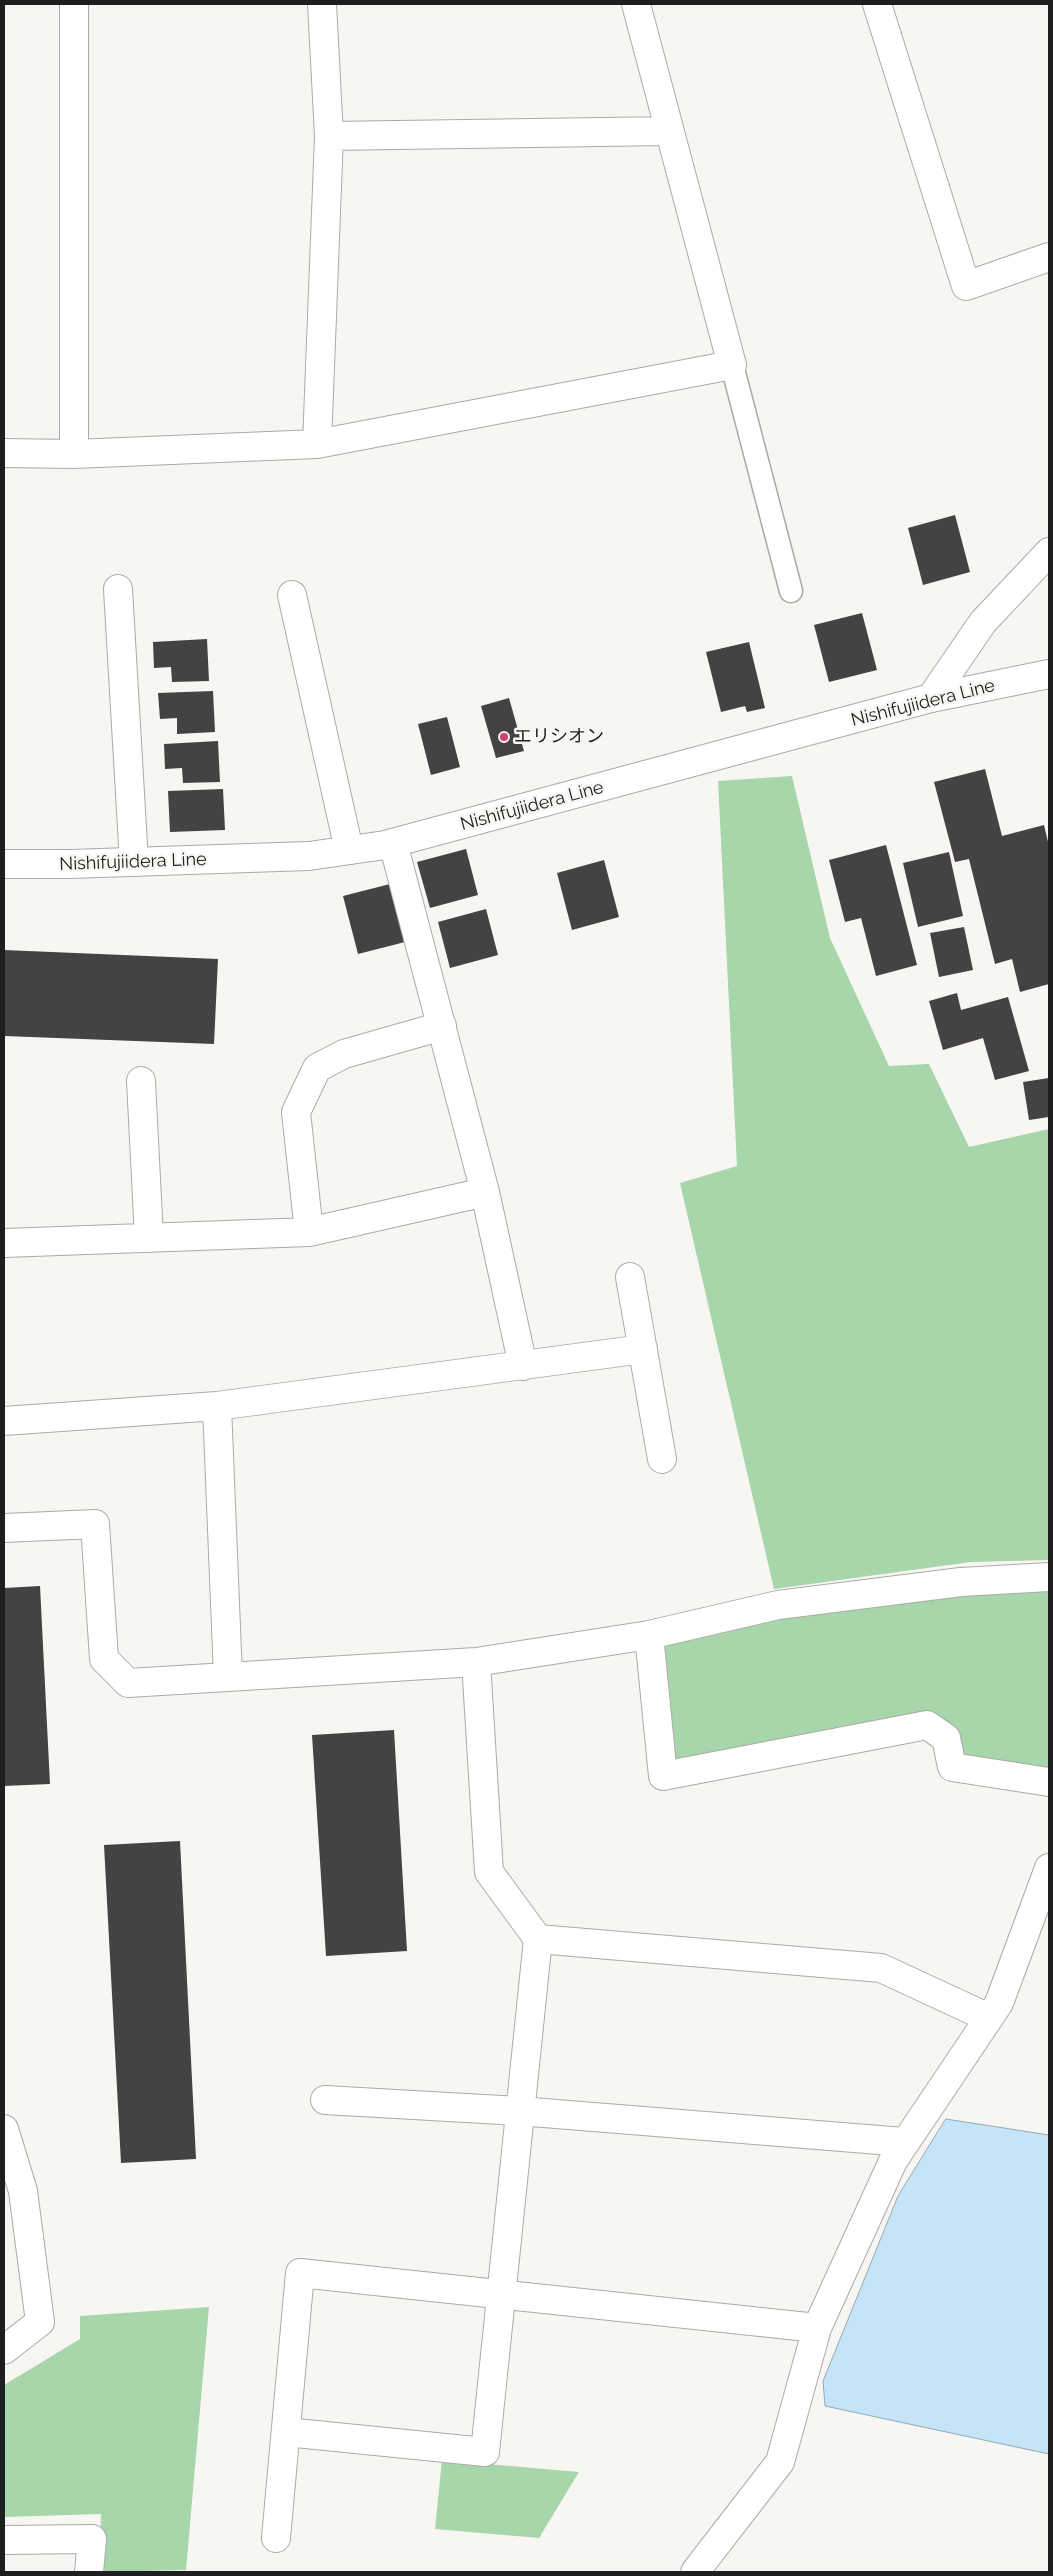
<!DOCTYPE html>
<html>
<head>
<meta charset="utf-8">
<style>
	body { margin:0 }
	#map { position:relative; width:1053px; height:2576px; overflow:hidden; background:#f8f6f3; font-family:Raleway,sans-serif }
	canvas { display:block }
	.frame { position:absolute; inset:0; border:5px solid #1f1e1e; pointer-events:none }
</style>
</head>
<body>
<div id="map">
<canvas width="1053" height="2576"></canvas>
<div class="frame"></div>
</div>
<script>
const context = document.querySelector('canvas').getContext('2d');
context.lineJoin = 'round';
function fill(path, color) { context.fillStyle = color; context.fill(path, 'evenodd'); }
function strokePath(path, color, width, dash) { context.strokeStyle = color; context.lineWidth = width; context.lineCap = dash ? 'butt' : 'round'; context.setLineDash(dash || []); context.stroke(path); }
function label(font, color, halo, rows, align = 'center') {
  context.font = font + ' Raleway,"Noto Sans JP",sans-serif'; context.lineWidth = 5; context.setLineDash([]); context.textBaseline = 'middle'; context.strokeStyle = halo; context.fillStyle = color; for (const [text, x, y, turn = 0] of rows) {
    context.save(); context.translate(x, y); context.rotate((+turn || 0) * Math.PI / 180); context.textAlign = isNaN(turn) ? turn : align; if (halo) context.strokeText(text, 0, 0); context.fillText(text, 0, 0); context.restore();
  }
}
fill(new Path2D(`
	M792,776L830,938L889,1066L929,1064L969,1147L1049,1129V1560L971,1562L774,1589L680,1183L737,1166L718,781Z
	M1049,1590V1769L962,1754L959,1731L927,1713L674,1761L662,1644L788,1615L942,1597Z
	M209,2307L186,2570L99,2572L101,2514L4,2517V2385L80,2339V2316Z
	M442,2460L579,2472L539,2538L435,2529Z`), '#a7d6ab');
const water = new Path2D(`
	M946,2119L1049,2135V2454L825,2406L823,2381L898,2196Z`);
fill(water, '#c5e4f7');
strokePath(water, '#93a9b6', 1);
fill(new Path2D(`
	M955,515L970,572L923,585L908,528Z
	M862,613L877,670L829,682L814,625Z
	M207,639L209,681L172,682L171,667L154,668L153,642Z
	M749,642L765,708L747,712L745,706L721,712L706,652Z
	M213,691L215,732L177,734V718L160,719L158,693Z
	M509,698L524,751L496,758L481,706Z
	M447,717L460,767L431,775L418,724Z
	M218,741L220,782L183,783L182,768L165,769L164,744Z
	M985,769L1002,836L1044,825L1049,846V984L1020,992L1012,959L995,964L969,859L955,862L934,782Z
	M223,789L225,830L170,832L168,791Z
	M886,845L917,965L876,976L861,918L845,922L829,860Z
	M466,849L478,895L430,908L417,862Z
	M949,852L963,916L918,927L903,863Z
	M604,860L619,917L572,930L557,873Z
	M390,884L405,942L358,954L343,896Z
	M486,909L498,955L450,968L438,922Z
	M964,927L973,970L939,977L930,933Z
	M4,950L218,959L214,1044L4,1036Z
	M957,993L961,1010L1008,997L1029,1071L995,1080L983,1038L943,1050L929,1001Z
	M1049,1078V1117L1029,1120L1023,1082Z
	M40,1586L50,1784L4,1786V1588Z
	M394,1730L407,1951L326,1956L312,1735Z
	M180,1841L196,2159L121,2163L104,1845Z`), '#454243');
const service = new Path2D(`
	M732,365L791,591`);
const minor = new Path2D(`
	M877,4L966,286L1049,257
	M329,136L669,131
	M317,444L329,136L322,4
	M4,453L74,454L317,444L732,365L636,4
	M74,454V4
	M118,589L134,862
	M292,595L349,850
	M393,843L485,1192L523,1366
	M141,1081L149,1238
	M309,1232L296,1112L317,1068L344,1054L442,1026
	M4,1243L309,1232L485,1192
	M630,1277L662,1459
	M217,1406L228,1677
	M4,1421L217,1406L643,1349
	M4,1528L95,1524L104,1659L128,1683L476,1662L649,1635L778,1605L961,1582L1049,1577
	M649,1635L663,1776L927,1725L946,1738L952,1767L1049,1782
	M476,1662L489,1872L538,1939L881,1968L989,2018
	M325,2100L519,2111L904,2142
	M4,2129L23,2191L40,2322L4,2350
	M286,2432L485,2452L538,1939
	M276,2538L300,2273L817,2328
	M4,2540L92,2539L89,2572
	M695,2572L780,2462L817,2328L893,2161L999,2003L1049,1868`);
const tertiary = new Path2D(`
	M931,698L983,622L1049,552`);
const secondary = new Path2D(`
	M4,864H70L309,856L385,845L931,698L1049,674`);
strokePath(service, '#acaaa7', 25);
strokePath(minor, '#acaaa7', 30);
strokePath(tertiary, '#acaaa7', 30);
strokePath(secondary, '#acaaa7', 30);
strokePath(service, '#fff', 22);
strokePath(minor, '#fff', 28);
strokePath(tertiary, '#fff', 28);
strokePath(secondary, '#fff', 28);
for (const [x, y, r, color] of [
	[504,737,5,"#cd4173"]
]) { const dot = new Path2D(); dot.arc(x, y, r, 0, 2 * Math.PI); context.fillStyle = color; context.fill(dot); strokePath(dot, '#f8f6f3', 2); }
label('18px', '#1f1e1e', '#f8f6f3', [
	["Nishifujiidera Line",923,703,-14],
	["Nishifujiidera Line",532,806,-15],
	["Nishifujiidera Line",133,862,-2]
]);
label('18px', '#1f1e1e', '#f8f6f3', [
	["エリシオン",514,737]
], 'left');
</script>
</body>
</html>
